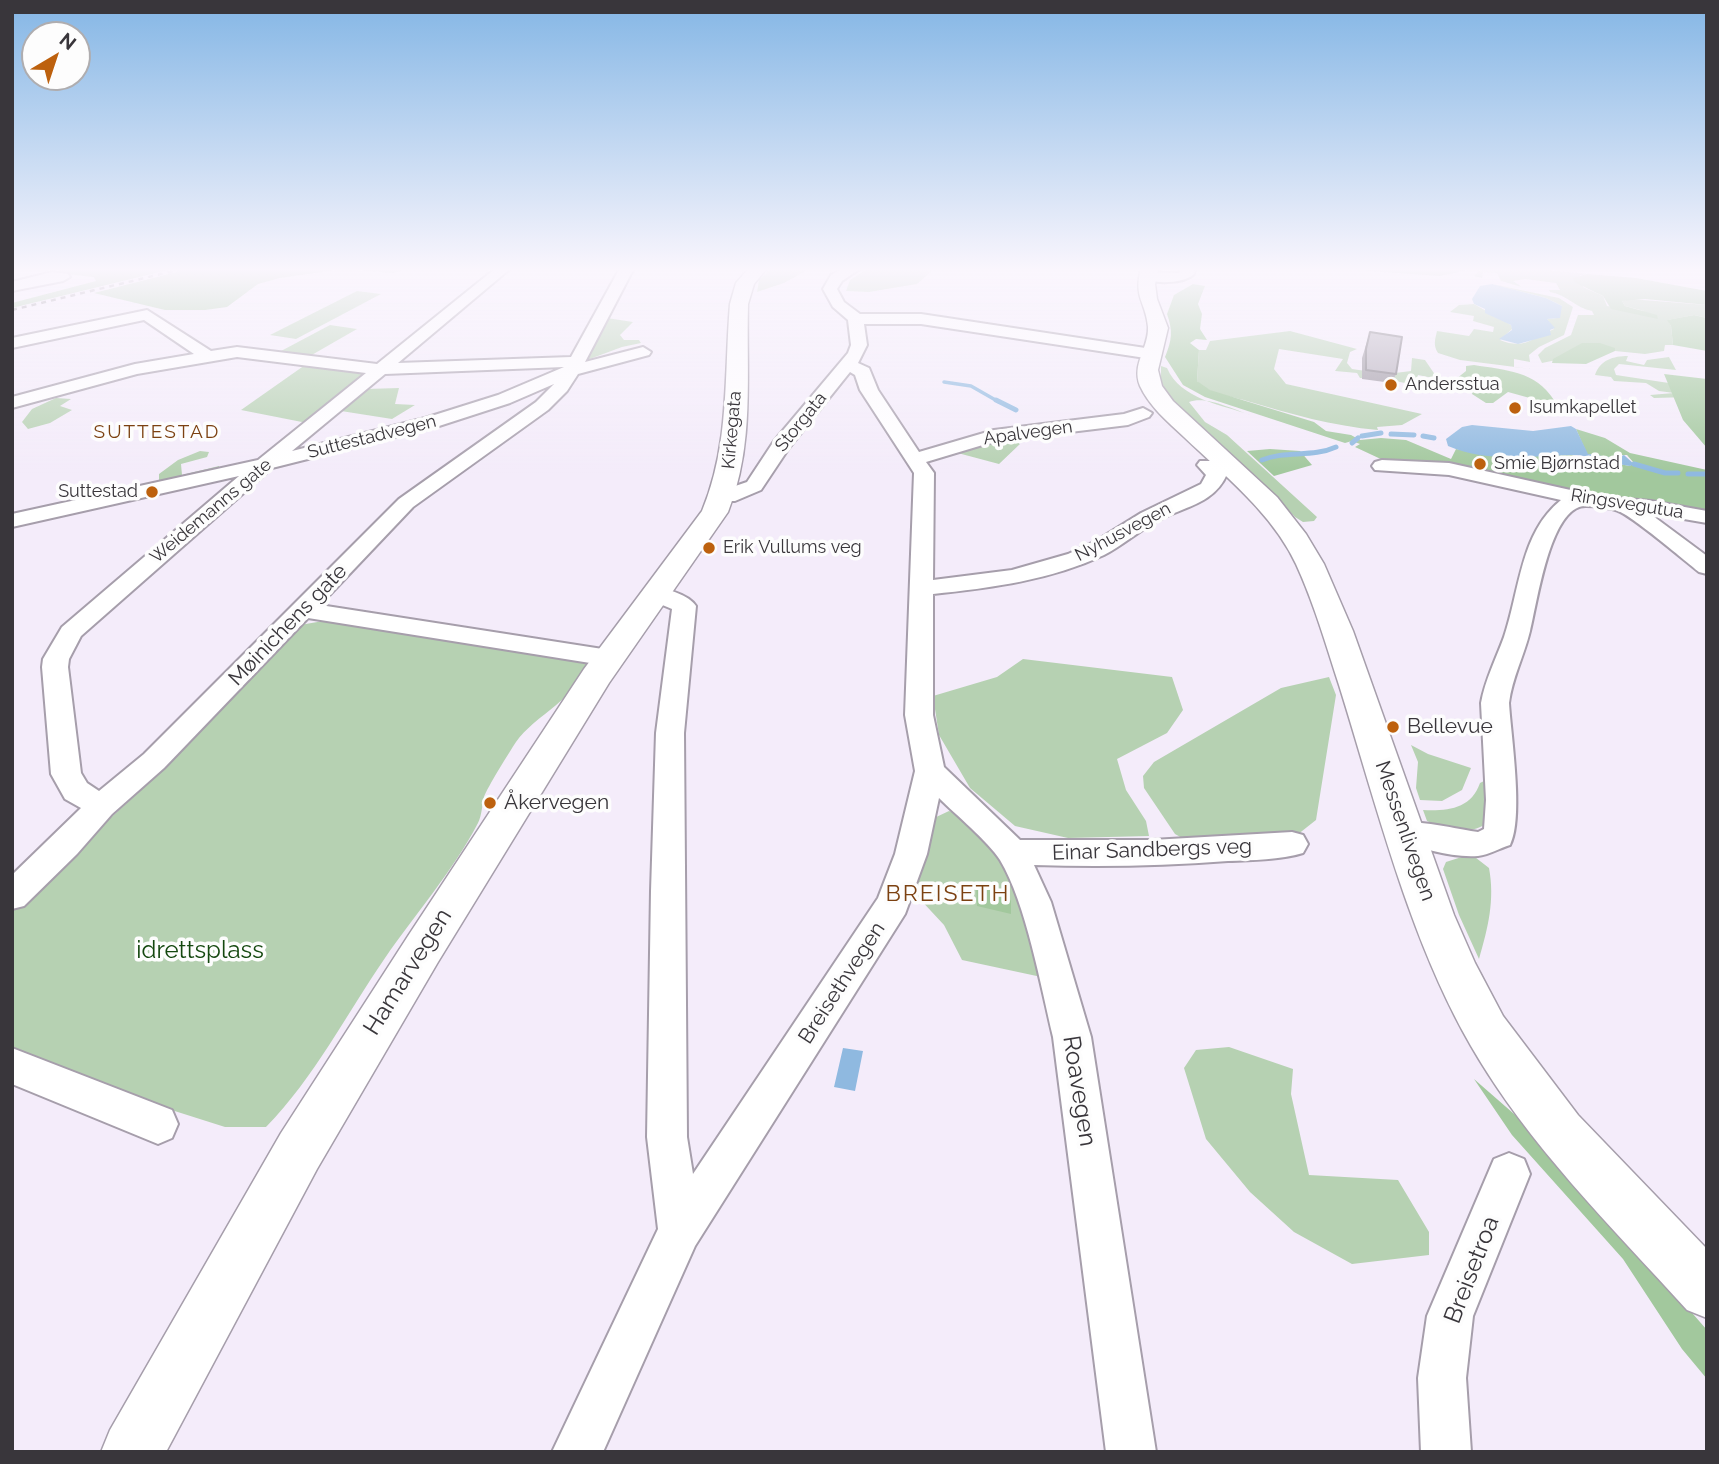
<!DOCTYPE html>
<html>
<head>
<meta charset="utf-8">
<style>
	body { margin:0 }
	#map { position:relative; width:1719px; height:1464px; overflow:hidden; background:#f4ecfa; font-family:Raleway,sans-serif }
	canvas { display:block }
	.frame { position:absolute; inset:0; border:14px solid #39363b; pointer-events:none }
	.north { position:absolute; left:21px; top:21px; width:70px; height:70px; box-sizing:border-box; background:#fdfdfd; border:2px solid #afadaf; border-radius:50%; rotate:39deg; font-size:19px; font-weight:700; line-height:28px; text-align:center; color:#39363b }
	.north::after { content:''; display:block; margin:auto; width:24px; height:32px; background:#bd610e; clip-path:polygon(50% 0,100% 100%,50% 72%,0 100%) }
</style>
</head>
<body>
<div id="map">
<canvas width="1719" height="1464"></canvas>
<div class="frame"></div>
<div class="north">N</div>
</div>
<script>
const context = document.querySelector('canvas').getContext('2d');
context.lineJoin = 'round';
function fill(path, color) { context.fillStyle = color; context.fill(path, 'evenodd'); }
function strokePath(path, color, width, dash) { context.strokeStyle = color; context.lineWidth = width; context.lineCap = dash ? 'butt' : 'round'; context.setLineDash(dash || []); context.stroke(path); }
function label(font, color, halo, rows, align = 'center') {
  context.font = font + ' Raleway,sans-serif'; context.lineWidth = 7; context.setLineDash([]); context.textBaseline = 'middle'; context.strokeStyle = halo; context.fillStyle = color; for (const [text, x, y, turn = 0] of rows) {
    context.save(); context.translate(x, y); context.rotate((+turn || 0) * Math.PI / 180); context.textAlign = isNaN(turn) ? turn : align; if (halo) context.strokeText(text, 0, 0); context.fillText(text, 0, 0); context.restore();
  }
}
fill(new Path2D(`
	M771,268H811L784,283L757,292L759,280Z
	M869,268H935L917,284L869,292L846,291L850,280Z
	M1528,268L1587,274L1580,275L1583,287L1603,296L1607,306L1644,311L1625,306L1622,301L1630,299L1707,305V318L1694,315L1668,320L1671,326L1673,345H1665L1664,351L1645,354L1615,351L1614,348L1542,363L1538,355L1545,348L1571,335L1578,315H1594L1592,311C1576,308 1567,295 1550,292L1549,290H1560L1556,283L1525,279L1513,281L1522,287L1501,281L1497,273L1483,272L1482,278L1474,276L1480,270Z
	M1492,284L1559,298L1573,307L1564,335L1539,347L1529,355L1530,362L1514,359V367L1531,369L1460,360L1438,353C1433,345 1435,340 1437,331L1469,336L1474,329L1493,332L1494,327L1473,321L1474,316L1450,312L1459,305L1474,304L1511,325L1512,329L1500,340C1524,350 1533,338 1554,329L1547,319L1557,318L1562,306L1546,298Z
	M357,291L381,294L296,339L270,335Z
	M607,318L633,322L620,335L624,340H639L641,343L622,347L587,360Z
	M330,325L357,329L310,356L281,351Z
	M1290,331L1357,349L1350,352L1347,363L1352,369L1387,374L1411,371L1412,358L1425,360L1438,379L1418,375L1416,382L1420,383L1419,386L1381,378H1360L1357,373L1335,371L1343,359L1279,349L1274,369L1286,384L1422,414L1402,425L1377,427L1378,430C1332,426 1291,414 1247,401C1231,396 1208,394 1197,381L1199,350H1206L1210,341Z
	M1628,356L1626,361L1644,365L1647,360L1669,357L1676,370L1619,364L1614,369L1616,375L1682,385L1689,397L1654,398L1650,395L1674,393L1659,391L1646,383L1614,381L1611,377L1595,375C1600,360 1613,356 1628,356Z
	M305,365L369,374L307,423L241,410Z
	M1161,366L1167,368C1180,399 1222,405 1251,415C1234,410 1206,395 1189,402L1205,422L1227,435L1317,517L1314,521L1303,522L1295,517L1256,476L1193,423L1170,399L1161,381Z
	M399,388L395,404L415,405L392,419L341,411L366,389Z
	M56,398L71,399L60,406L72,410L50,423L28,429L22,422L32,409Z
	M1011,438L1020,444L999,464L954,452L965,447Z
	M200,451L209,452L207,457L181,464L182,475L219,466V469L159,483V474L178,460Z
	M329,620L583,659L587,665C580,696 534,716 516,742C510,751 487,788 484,797C482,805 482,815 478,823C453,871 416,913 385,958C346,1015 314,1078 266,1127H225L162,1107L12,1050V907L139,792L300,625Z
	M1023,659L1172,677L1183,710L1167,733L1117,759L1126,790L1146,821L1149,836L1068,838L1015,826L970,788L939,735L933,696L997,677Z
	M1329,677L1336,695L1316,820L1297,835L1191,843L1175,834L1144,788L1143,776L1154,762L1281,688Z
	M1411,745L1428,754L1471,768L1462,790L1442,801L1420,800L1416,788L1418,762Z
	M1484,781L1490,795L1486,824C1465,836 1448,831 1427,821L1423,810C1448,811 1471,809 1480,783Z
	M949,811C999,825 1031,933 1046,978L962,960L944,925L917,896L913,884L932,819Z
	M1471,854L1489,868C1495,900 1488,928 1479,959L1459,915L1443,869L1446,862Z
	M1229,1047L1293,1069L1291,1094L1309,1175L1398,1180L1429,1232V1255L1352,1264L1294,1232L1250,1192L1206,1139L1184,1068L1196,1050Z`), '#b6d1b2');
fill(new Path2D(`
	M62,268H176L12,308V303L96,281L94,277L58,273Z
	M192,268H411L394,273L343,269L280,278L258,284L227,307L205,310H165L94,293Z
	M1364,268H1477L1440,276L1369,271Z
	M1587,274L1636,278L1707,291V305L1645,299L1622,301L1625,306L1657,315L1658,319L1611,309L1603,296L1574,282L1573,278Z
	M1193,284L1205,286L1198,304L1202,314L1200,329L1207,340L1196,339L1190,343L1199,350L1197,381L1210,390L1314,422L1326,431L1351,435L1360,440L1381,438L1406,440L1451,459L1456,449L1498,457L1571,455L1630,466L1633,462L1627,455H1621L1616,458L1587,454L1576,429L1605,438L1630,453L1707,470V511L1571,493L1385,461L1355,447L1360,444L1352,441L1345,443L1205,397L1183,385L1165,357C1172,340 1173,331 1167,314L1174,295Z
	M1694,315L1707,318V351L1673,345L1671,326L1667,320Z
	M1582,343H1600L1615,348V351L1586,364L1552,363L1553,359Z
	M1474,365C1505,370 1536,371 1554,400H1537L1508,392L1493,403H1486L1472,394L1474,387L1457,383L1456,379L1466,371V366Z
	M1664,374L1707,379V448L1683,420Z
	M1270,449L1300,451L1312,465L1274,476L1247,451Z
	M976,887L1002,890L1011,901V914L977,906Z
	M1474,1079L1529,1127L1707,1330V1379L1682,1349L1623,1259L1512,1135Z`), '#a2c89d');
fill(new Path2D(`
	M1492,284L1546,298L1562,306L1560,318L1547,319L1555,328L1550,330L1551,335L1518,344L1499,339L1512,330L1511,325L1485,313V309L1474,304L1472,299L1480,286Z
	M1472,425L1533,431L1571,426L1576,429L1588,454L1616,458L1624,455L1634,464L1630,466C1610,463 1591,455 1571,455C1530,456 1487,463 1448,446L1446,439L1462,427Z
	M843,1048L863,1051L855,1091L834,1087Z`), '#8fb9e0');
strokePath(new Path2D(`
	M220,268H283
	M944,382L971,386L999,402`), '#8fb9e0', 3.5);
strokePath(new Path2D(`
	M996,400L1016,410
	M1391,434L1414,435
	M1362,436L1381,433
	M1423,436L1434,438
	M1352,443L1358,438
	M1262,460C1286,450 1312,458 1336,447
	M1634,464L1665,473H1678
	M1688,474H1707`), '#8fb9e0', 5);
const minor = new Path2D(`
	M496,268H511L398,363L571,357L620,268H634L585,362L643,347L651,352L649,355L578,374L567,391L548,410L413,507L320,605L609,650L618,652L622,658L618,664L609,666L308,618L164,768L112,814L77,854L24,906L12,909V875L81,808L65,799L51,774L42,667L43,659L62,627L239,476L12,527V514L258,460L366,373L237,357L137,374L12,408V397L135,364L194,354L144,320L12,348V338L147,310L211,351L237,347L377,364ZM564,367L498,395L425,418L292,451L385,374ZM554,384L536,402L399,499L144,754L99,791L87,783L81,773L68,667L69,659L81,636L272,468L439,426L510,403Z
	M844,268H861L842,281L837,289L844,302L860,314H921L1152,349L1160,354L1152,359L921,324H864L867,345L858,363L869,368L878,390L919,452L994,430L1124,414L1143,408L1152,413L1149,417L1128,425L996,441L926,462L934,473L933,580L1012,570L1068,554L1096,541L1141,513L1201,484L1206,475L1197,465L1200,461H1214L1227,474C1215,502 1188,506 1163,518C1142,528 1125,544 1104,555C1051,580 991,588 933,594V715L944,767L1020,840H1152L1292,832L1303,835L1308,844L1303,853C1280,860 1253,860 1228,861C1164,866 1099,867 1034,865L1051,902L1091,1037L1156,1452H1106L1053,1037C1041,987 1026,903 1000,860C988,841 956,815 939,798L927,854L905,914L695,1246L603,1452H552L658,1229L647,1137L651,891L656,733L672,609L648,599L644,594L648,589C661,586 688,594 696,606L684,733L687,1137L693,1174L878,898L895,854L915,771L905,715L914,473L860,390L855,375L850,372L789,448L761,490L735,501H715L712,497L715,493L747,482L774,441L848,353L851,345L848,320L833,307L823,289L831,275Z
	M1181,268H1195L1194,274C1184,284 1151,285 1140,276L1147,272L1179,273Z
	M52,272L68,274L70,277L63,281L12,291V282Z
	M1382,460L1449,463L1602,497L1651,501L1707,511V523L1649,513L1707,556V574L1699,572C1684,560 1631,515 1618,511C1610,508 1594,506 1586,506C1550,505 1537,604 1530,631C1524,656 1512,678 1509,703C1511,736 1524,818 1510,845C1500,848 1489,855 1478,856C1452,858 1420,848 1395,840L1390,832L1395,824C1412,818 1457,829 1478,832L1484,829L1486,800L1481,703C1485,680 1496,659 1504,637C1520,590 1520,533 1561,500L1449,475L1375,470L1372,466L1375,462Z
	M12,1048L172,1110L178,1124L172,1138L158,1144L12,1084Z
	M1509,1153L1524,1159L1530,1174L1473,1316L1466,1378L1471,1452H1421L1418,1378L1427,1316L1494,1159Z`);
const major = new Path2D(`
	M749,268H767L754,284L748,304C746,375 755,444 728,512L609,683L438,962L317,1169L166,1452H101L110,1430L281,1133L408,936L584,669L702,511C730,444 724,375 730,304L736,283Z
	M1141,268H1159L1155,284L1157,299L1168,328L1158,370L1162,386L1173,401L1277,497L1306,534L1324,564L1353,631L1454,915L1475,963L1503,1016L1578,1115L1707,1249V1318L1687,1310C1611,1226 1528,1145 1471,1046C1409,939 1376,803 1339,685C1326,645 1314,603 1296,564C1272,513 1224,475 1184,437C1168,422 1149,406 1140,386C1131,364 1149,348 1148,327C1146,302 1133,298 1141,268Z`);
strokePath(minor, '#a69eab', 4);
strokePath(major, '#a69eab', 3);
fill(minor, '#fff');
fill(major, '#fff');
strokePath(new Path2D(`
	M12,310L186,268`), '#89848c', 2.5, [5, 5]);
fill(new Path2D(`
	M1370,332L1396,374L1392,383L1362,379V358Z`), '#9b95a0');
const building = new Path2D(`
	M1370,332L1402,337L1396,374L1366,370V349Z`);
fill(building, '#b4adba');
strokePath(building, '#7e7982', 2);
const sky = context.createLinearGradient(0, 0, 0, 473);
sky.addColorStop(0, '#84b6e5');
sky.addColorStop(0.57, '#faf6fd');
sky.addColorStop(1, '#faf6fd00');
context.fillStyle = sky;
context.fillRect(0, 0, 1719, 473);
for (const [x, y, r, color] of [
	[1391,385,7,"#bd610e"],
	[1515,408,7,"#bd610e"],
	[1480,464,7,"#bd610e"],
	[152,492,7,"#bd610e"],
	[709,548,7,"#bd610e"],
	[1393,727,7,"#bd610e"],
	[490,803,7,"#bd610e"]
]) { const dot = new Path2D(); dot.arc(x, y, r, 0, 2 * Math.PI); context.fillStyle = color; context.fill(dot); strokePath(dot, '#fdfdfd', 2.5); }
label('18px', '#39363b', '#fdfdfd', [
	["Andersstua",1405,385],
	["Isumkapellet",1529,408],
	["Smie Bjørnstad",1494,464],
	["Suttestad",138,492,"right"],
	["Erik Vullums veg",723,548]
], 'left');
label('18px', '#39363b', '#fdfdfd', [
	["Storgata",801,422,-51],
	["Kirkegata",732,430,-85],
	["Apalvegen",1028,433,-8],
	["Suttestadvegen",372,437,-14],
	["Ringsvegutua",1627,504,9],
	["Weidemanns gate",211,511,-40],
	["Nyhusvegen",1123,532,-28]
]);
context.letterSpacing = '2px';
label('19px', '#7c4111', '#fdfdfd', [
	["SUTTESTAD",157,432]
]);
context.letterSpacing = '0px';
label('21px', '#39363b', '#fdfdfd', [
	["Møinichens gate",288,625,-46],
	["Messenlivegen",1405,831,71],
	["Einar Sandbergs veg",1152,850,-2],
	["Breisethvegen",842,983,-57]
]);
label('21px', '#39363b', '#fdfdfd', [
	["Bellevue",1407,727],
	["Åkervegen",504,803]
], 'left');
context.letterSpacing = '2px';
label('23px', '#7c4111', '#fdfdfd', [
	["BREISETH",948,894]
]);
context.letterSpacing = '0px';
label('24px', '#14480f', '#fdfdfd', [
	["idrettsplass",200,951]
]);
label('24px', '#39363b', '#fdfdfd', [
	["Hamarvegen",408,972,-58],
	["Roavegen",1079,1091,81],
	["Breisetroa",1472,1270,-69]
]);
</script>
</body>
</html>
